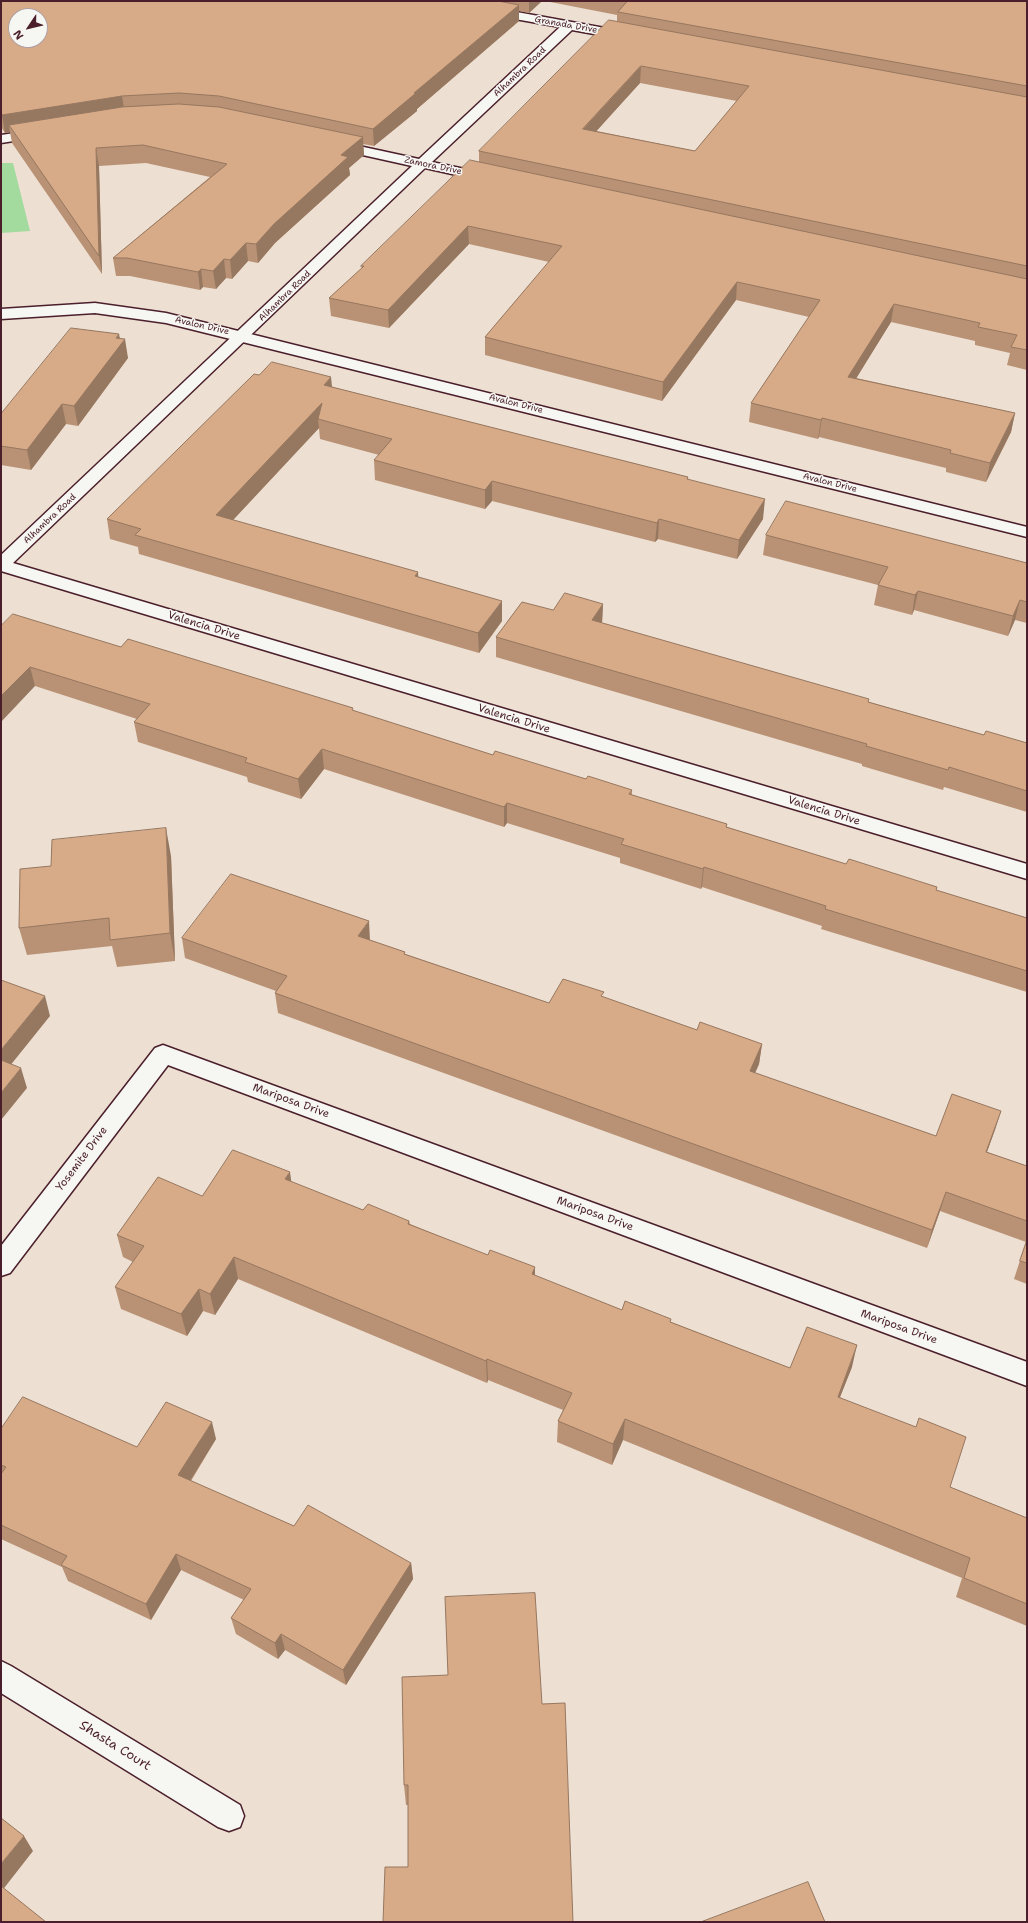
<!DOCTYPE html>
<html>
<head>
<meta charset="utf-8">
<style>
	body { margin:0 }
	#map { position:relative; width:1028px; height:1923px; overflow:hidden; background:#eddfd2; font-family:"Shantell Sans",sans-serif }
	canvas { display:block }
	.frame { position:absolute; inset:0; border:2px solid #4a1f2b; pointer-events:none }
	.north { position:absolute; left:8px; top:8px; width:40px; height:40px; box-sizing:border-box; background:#f6f6f2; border:1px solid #b1a0a2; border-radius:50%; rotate:235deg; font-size:11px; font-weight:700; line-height:16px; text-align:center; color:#4a1f2b }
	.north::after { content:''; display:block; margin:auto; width:14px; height:18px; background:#4a1f2b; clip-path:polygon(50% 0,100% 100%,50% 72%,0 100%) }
</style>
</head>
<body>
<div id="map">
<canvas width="1028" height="1923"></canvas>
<div class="frame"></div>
<div class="north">N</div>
</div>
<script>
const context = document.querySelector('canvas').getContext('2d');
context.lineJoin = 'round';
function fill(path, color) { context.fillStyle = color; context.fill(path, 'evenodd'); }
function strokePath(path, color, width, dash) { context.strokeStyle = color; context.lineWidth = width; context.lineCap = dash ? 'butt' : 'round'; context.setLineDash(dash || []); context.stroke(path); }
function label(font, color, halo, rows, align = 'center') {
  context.font = font + ' "Shantell Sans",sans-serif'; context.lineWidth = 3; context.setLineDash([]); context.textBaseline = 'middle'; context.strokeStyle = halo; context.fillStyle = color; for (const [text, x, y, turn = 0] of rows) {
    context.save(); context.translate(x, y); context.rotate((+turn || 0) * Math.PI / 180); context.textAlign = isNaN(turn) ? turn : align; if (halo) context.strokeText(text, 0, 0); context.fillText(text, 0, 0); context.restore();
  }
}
fill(new Path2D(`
	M1,163H13L30,231L1,233Z`), '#a3db9f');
const minor = new Path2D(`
	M430,1H456L627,32L633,36L627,40L572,30L432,162L493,175L495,178L493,181L488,182L425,168L13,563L1027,864V879L1,571V555L412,166L331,148L329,145L331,142L336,141L419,159L560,27L436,5Z
	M41,129L46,130L48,133L46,136L1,143V135Z
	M163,1045L1027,1362V1386L168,1065L10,1273L1,1276V1246L155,1048Z
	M1,1661L11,1666L240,1805L244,1816L240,1827L229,1831L218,1827L1,1693Z`);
const tertiary = new Path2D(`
	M95,303L166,313L1027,527V537L166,323L95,313L1,319V309Z`);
strokePath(minor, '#4a1f2b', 3);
strokePath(tertiary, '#4a1f2b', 3);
fill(minor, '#f6f6f2');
fill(tertiary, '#f6f6f2');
fill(new Path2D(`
	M1,1H542L529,13L519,11V21L417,109V111L374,146L363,144L364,155L349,168L350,175L275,243L258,263L248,261L232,279L226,278L216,289L203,287L200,290L130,276H116L113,258L210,177L146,163L99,166L102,274L12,143L10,132L5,133L1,127Z
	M545,1H1027V370L1007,365L1010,353L975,345V341L891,322L856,378L1015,413L1011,432L986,482L946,472V468L819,437L818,439L749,422L751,403L809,317L736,300L662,401L485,355V337L549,262L469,244L389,328L331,316L329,298L362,269L361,266L479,162V151L617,22V15ZM640,83L737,101L695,151L596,131Z
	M120,339L128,358L78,426L66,424L31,470L1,465V414Z
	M259,375L332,387L688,477V479L763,519L737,559L658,539L655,542L492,501L485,509L375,480L374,460L379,455L320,439L319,428L233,520L419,577L502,621L479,653L139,554L138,547L110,539L107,519Z
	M766,535L1027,563V623L1015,620L1008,636L914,610L912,615L874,605L878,585L763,555Z
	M603,604L602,623L869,702L984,735L1027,743V812L944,787L943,790L862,766V764L496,657V637Z
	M1,626L121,647L354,711L493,755L586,779L632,790V795L727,824V827L846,864L937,887L936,890L1027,918V992L821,929L822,926L702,887L701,889L620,863V858L507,823L504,827L324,769L301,799L248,782L247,777L138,742L134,722L137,719L35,686Z
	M171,856L175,961L117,967L112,946L27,955L19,928Z
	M182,938L370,940L405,952V954L549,1003L603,997L697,1030L762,1044L759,1064L755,1073L936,1136L1001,1111L987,1152L1027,1166V1284L1014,1279L1026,1242L940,1211L927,1248L278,1013L275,993L276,991L185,958Z
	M291,1182L363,1210L409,1221L410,1224L535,1276L622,1310L671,1322L790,1368L852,1367L840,1397L950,1487L1027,1518V1626L956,1597L962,1578L623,1440L612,1465L557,1442L558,1421L563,1410L488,1380L487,1383L238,1279L215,1315L203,1311L187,1336L121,1309L115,1287L133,1262L123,1257L117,1235L202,1196Z
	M1,1429L137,1447L216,1439L191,1481L294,1526L411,1563L413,1579L346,1685L285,1650L278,1659L236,1634L231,1618L244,1600L181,1570L151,1620L68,1581L62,1567L1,1539Z
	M542,1704L408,1867V1805H406L404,1785Z`), '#b99275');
fill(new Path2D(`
	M529,1H542L529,13Z
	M519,5V21L417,109V111L374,146L373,129L414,93Z
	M641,66L640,83L583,146V129Z
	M122,96L125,114L9,125L10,132L5,133L2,115Z
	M363,137L364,155L349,168L350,175L275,243L258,263L256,244L274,224L341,155Z
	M96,148L99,166L102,274L99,256Z
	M468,226L469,244L389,328L388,310Z
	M246,243L248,261L232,279L230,260Z
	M224,259L226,278L216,289L213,271Z
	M201,269L203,287L200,290L198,272Z
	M737,282L736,300L662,401L663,382Z
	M894,304L891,322L846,395L848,377Z
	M119,334L121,344L125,339L128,358L78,426L74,406L116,338Z
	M331,377L333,396L324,385Z
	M322,403L318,419L319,428L219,535L216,515Z
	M62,404L66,424L31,470L27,450Z
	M1015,413L1011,432L986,482L990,463Z
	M822,418L819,437L818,439L821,420Z
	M492,481V501L485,509V490Z
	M765,499L763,519L737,559L739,540Z
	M659,519L658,539L655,542L657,523Z
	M418,572L419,592L415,576Z
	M918,591L914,610L912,615L915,595Z
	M1020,600L1015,620L1008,636L1013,616Z
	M502,601V621L479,653L478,633Z
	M603,604L602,623L592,620Z
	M30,667L35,686L1,722V696Z
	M322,749L324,769L301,799L298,779Z
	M507,803V823L504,827V807Z
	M166,828L171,856L175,961L170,933Z
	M704,867L702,887L701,889L703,869Z
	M369,921L370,941L358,936Z
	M45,996L50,1016L1,1077V1050Z
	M762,1044L759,1064L747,1091L750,1071Z
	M21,1068L27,1088L1,1120V1093Z
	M1001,1111L995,1130L980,1171L986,1152Z
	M290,1172L293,1194L285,1179Z
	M946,1192L940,1211L927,1248L932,1230Z
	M234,1257L238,1279L215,1315L210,1294Z
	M535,1267V1289L532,1274Z
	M199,1289L203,1311L187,1336L181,1314Z
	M857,1345L852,1367L832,1417L838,1397Z
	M487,1359L488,1380L487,1383L486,1361Z
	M625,1419L623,1440L612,1465L613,1444Z
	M212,1422L216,1439L183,1492L178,1475Z
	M176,1554L181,1570L151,1620L146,1604Z
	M411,1563L413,1579L346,1685L343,1670Z
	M281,1634L285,1650L278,1659L275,1643Z
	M24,1836L33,1851L1,1892V1864Z`), '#96775f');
const building = new Path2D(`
	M1,1H498L519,5L414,93H416L373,129L219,96L179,93L122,96L2,115L1,114ZM16,16H40V40H16Z
	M628,1H1027V86L618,12Z
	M609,20L1027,97V266L479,151ZM641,66L749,86L695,151L583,129Z
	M179,104L219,107L363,137L341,155L348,157L274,224L256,244L246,243L230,260L224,259L213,271L201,269L198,272L127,258H113L227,164L143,145L96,148L99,256L9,125L122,107Z
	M470,160L1027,279V350L1011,347L1017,335L978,327L980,323L894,304L848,377L1015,413L990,463L950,453L951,450L822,418L821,420L751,403L820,300L737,282L663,382L485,337L562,246L468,226L388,310L329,298L364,266H361Z
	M71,328L119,334L116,338L125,339L74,406L62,404L27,450L1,446V414Z
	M272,362L331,377L324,385L688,477L687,479L765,499L739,540L659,519L657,523L492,481L485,490L374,460L392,439L318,419L322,403L216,515L418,572L415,576L502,601L478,633L135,535L141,529L107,519L254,374L259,375Z
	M786,501L1027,563V602L1020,600L1013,616L918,591L915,595L878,585L888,567L766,535Z
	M565,593L603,604L592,620L869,699L868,702L984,735L986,731L1027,743V791L949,767L948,770L866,746L867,744L496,637L522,602L553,610Z
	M13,614L121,647L128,639L353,708L352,710L493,755L495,751L586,779L588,776L632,790L629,794L727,824L726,827L846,864L849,859L937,887L936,890L1027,918V971L825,909L826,906L704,867L703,869L621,844L624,839L507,803L504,807L322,749L298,779L245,762L247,758L134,722L150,704L30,667L1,696V626Z
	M166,828L170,933L110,940L109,918L19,928L20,869L51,866L52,840Z
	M231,874L369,921L358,936L405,952L404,954L549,1003L563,979L604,992L601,996L697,1030L700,1022L762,1044L750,1071L936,1136L952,1094L1001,1111L986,1152L1027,1166V1221L946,1192L932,1230L275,993L287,976L182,938Z
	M1,980L45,996L1,1050Z
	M1,1060L21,1068L1,1093Z
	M233,1150L290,1172L285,1179L363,1210L368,1204L409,1221L408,1224L488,1255L490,1250L535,1267L532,1274L622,1310L625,1301L671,1319L670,1322L790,1368L807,1327L857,1345L838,1397L916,1427L919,1418L966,1437L950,1487L1027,1518V1604L964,1578L970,1558L625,1419L613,1444L558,1421L572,1393L487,1359L486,1361L234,1257L210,1294L199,1289L181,1314L115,1287L144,1246L117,1235L158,1177L202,1196Z
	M1027,1240V1263L1020,1261Z
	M23,1397L137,1447L166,1402L212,1422L178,1475L294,1526L308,1505L411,1563L343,1670L281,1634L275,1643L231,1618L251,1589L176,1554L146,1604L61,1565L67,1556L1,1525V1474L6,1467L1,1465V1429Z
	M535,1593L542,1704L565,1703L573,1922H383L385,1867H408V1785H404L402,1677L448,1675L445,1597Z
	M1,1818L24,1836L1,1864Z
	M808,1882L825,1922H701Z
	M1,1886L46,1922H1Z`);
fill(building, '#d7aa88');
strokePath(building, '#96775f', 1);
label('9px', '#4a1f2b', '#f6f6f2', [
	["Granada Drive",566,25,10],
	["Alhambra Road",520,72,-43],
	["Zamora Drive",433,166,12],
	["Alhambra Road",285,296,-44],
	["Avalon Drive",202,326,13],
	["Avalon Drive",516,404,14],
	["Avalon Drive",830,483,14],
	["Alhambra Road",50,519,-43]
]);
label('11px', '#4a1f2b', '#f6f6f2', [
	["Valencia Drive",204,626,17],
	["Valencia Drive",514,719,17],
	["Valencia Drive",824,811,17],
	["Mariposa Drive",291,1101,20],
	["Yosemite Drive",82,1159,-53],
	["Mariposa Drive",595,1214,20],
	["Mariposa Drive",899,1327,20]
]);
label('13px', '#4a1f2b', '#f6f6f2', [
	["Shasta Court",115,1746,32]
]);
</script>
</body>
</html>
